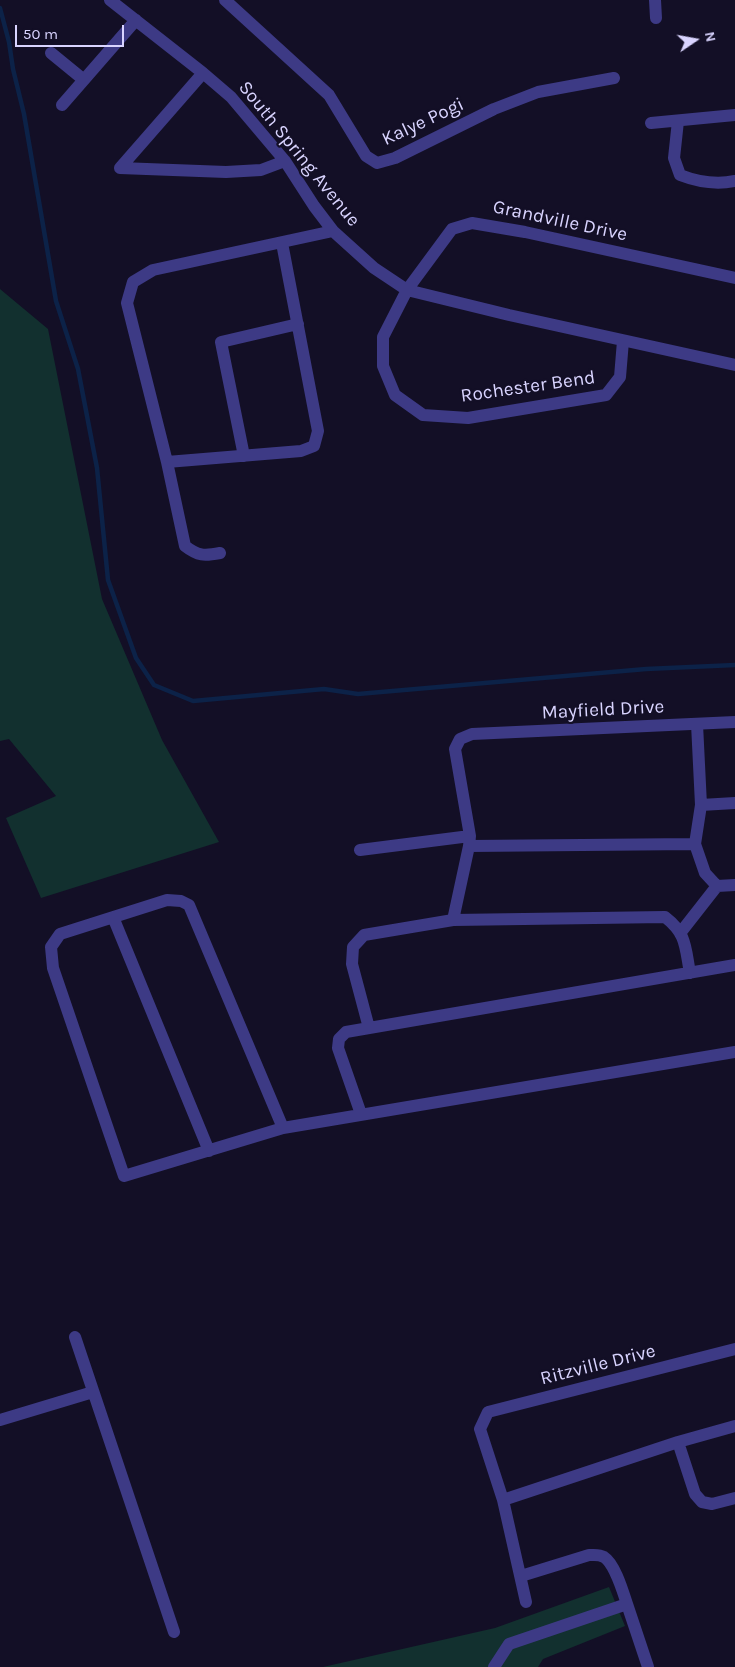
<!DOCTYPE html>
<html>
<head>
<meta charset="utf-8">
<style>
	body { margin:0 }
	#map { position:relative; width:735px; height:1667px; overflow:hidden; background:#130f26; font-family:Karla,sans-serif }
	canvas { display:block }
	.north { position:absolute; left:670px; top:15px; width:50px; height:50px; -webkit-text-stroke:4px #130f26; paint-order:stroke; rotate:78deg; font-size:14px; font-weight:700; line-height:20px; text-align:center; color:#d9d4ff }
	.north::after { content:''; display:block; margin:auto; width:18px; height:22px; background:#d9d4ff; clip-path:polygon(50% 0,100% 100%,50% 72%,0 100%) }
	.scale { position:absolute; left:15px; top:25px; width:109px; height:22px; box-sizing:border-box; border:2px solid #d9d4ff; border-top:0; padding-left:6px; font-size:15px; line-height:18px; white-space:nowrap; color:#d9d4ff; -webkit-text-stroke:4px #130f26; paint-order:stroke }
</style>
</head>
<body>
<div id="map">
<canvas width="735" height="1667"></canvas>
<div class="north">N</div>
<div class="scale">50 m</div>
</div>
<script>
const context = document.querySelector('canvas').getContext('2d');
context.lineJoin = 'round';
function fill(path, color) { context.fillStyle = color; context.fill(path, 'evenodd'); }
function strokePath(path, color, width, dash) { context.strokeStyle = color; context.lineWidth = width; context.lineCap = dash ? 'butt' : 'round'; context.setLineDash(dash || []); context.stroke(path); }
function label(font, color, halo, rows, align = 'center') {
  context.font = font + ' Karla,sans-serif'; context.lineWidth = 4.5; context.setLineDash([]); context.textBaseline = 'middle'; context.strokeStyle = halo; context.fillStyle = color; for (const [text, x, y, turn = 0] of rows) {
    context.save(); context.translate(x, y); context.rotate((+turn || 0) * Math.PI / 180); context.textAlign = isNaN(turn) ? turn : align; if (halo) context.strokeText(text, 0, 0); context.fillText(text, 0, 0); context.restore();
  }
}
fill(new Path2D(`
	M0,289L48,329L102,599L162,740L219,842L41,898L6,818L56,796L9,739L0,741Z
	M609,1587L625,1626L543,1659L538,1667H323L495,1628Z`), '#12302f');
strokePath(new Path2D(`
	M0,8L9,42L13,69L24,114L56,301L78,369L97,468L108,580L136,658L154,685L193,701L324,689L358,694L646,669L735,665`), '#0c2248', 4.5);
strokePath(new Path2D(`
	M110,0L203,73L231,97L285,161L314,206L333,231L374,268L407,290L509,315L735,365
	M225,0L329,95L366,156L377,163L395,158L494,109L538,92L614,78
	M655,0L656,18
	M51,53L84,80
	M62,105L136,20
	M678,121L674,158L680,175C698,182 715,185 735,181
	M651,123L735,115
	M120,168L226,172L261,170L285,161
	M120,168L203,73
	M623,341L620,377L606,395L468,418L423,415L395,395L383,366V337L407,290L452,229L472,223L525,232L735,278
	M244,456L221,342L298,324
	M167,462L301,451L314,446L318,431L282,243
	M220,553C204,556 198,556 185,546L167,462L127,303L133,282L153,270L333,231
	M697,724L701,805L695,844L705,873L717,886L735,885
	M701,805L735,803
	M695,844L469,846L470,836L455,749L460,739L472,734L735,722
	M360,850L470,836
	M113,917L209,1151
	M453,920L469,846
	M681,932L717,886
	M369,1028L352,964L353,947L364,935L453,920L665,917C687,934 685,947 690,973
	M361,1114L338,1048L339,1039L346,1032L735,965
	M283,1128L189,905L181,901L167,900L60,934L51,947L53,968L124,1176L283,1128L735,1052
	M75,1337L174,1632
	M0,1420L93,1392
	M678,1442L695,1494L702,1502L712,1504L735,1498
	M503,1500L678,1442L735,1426
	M521,1576L589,1555C594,1555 599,1554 604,1557C615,1564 623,1592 627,1604
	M526,1602L503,1500L480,1429L488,1412L735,1349
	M494,1667L509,1644L627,1604L648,1667`), '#3d3a85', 12);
label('19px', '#d9d4ff', '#130f26', [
	["Kalye Pogi",423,122,-25],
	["South Spring Avenue",299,154,51],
	["Grandville Drive",560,221,12],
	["Rochester Bend",528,387,-8],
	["Mayfield Drive",603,710,-3],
	["Ritzville Drive",598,1365,-14]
]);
</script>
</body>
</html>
